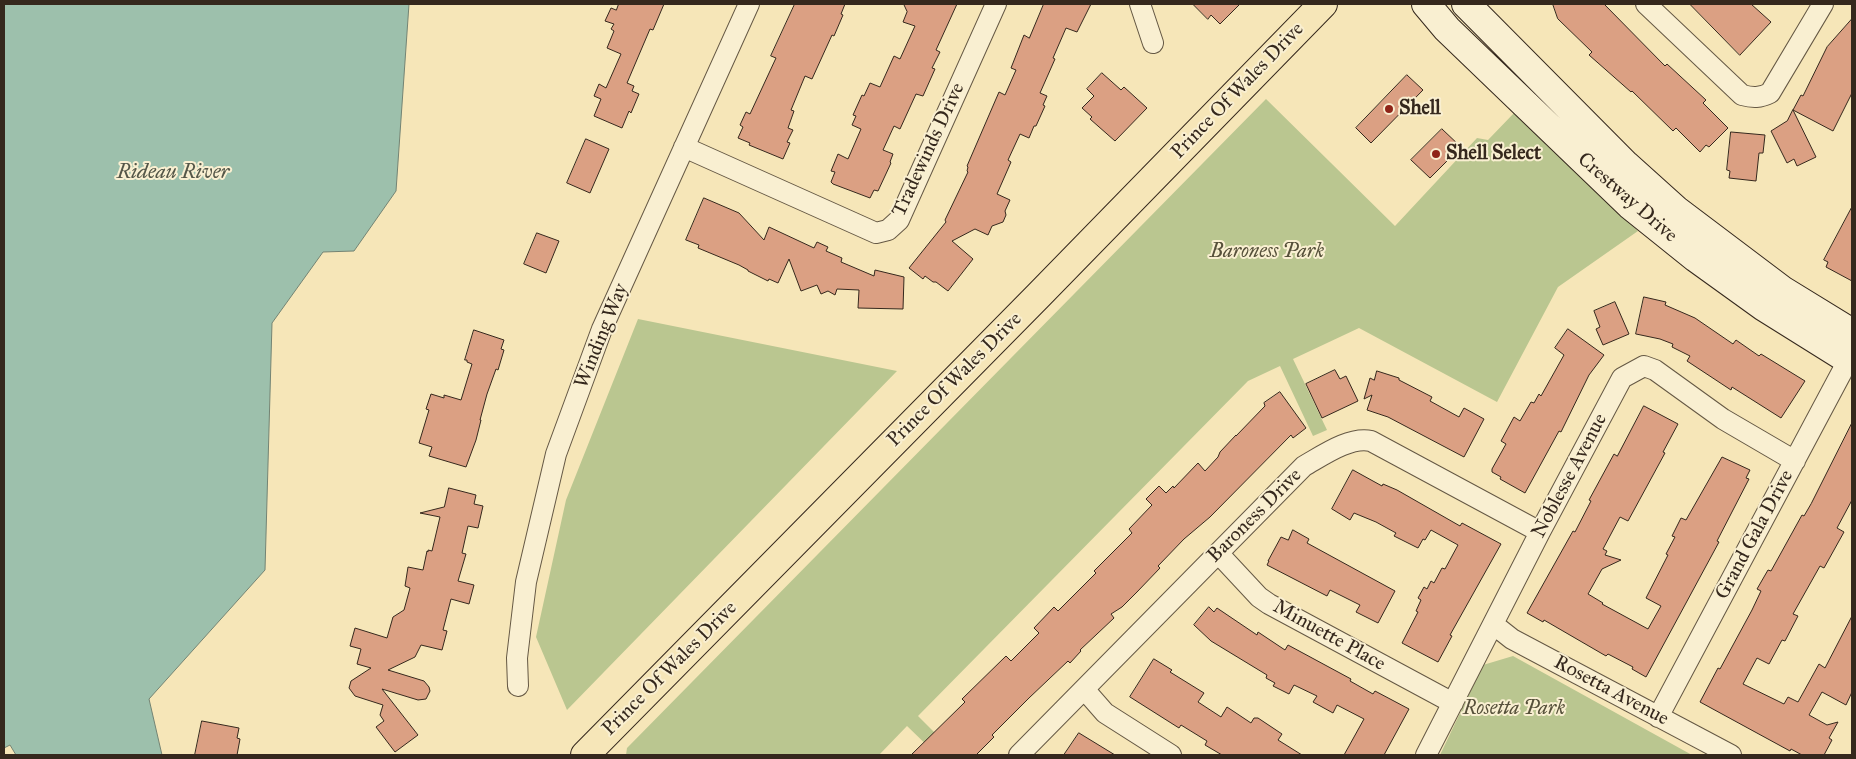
<!DOCTYPE html>
<html>
<head>
<meta charset="utf-8">
<style>
	body { margin:0 }
	#map { position:relative; width:1856px; height:759px; overflow:hidden; background:#f6e6b8; font-family:"IM FELL Great Primer",serif }
	canvas { display:block }
	.frame { position:absolute; inset:0; border:5px solid #35281d; pointer-events:none }
</style>
</head>
<body>
<div id="map">
<canvas width="1856" height="759"></canvas>
<div class="frame"></div>
</div>
<script>
const context = document.querySelector('canvas').getContext('2d');
context.lineJoin = 'round';
function fill(path, color) { context.fillStyle = color; context.fill(path, 'evenodd'); }
function strokePath(path, color, width, dash) { context.strokeStyle = color; context.lineWidth = width; context.lineCap = dash ? 'butt' : 'round'; context.setLineDash(dash || []); context.stroke(path); }
function label(font, color, halo, rows, align = 'center') {
  context.font = font + ' "IM FELL Great Primer",serif'; context.lineWidth = 4; context.setLineDash([]); context.textBaseline = 'middle'; context.strokeStyle = halo; context.fillStyle = color; for (const [text, x, y, turn = 0] of rows) {
    context.save(); context.translate(x, y); context.rotate((+turn || 0) * Math.PI / 180); context.textAlign = isNaN(turn) ? turn : align; if (halo) context.strokeText(text, 0, 0); context.fillText(text, 0, 0); context.restore();
  }
}
fill(new Path2D(`
	M1266,99L1395,226L1477,138L1488,140L1514,113L1638,231L1558,287L1497,402L1359,328L1293,359L1327,430L1313,436L1280,366L1248,381L918,716L957,755H937L907,726L879,755H626L627,748Z
	M638,319L897,371L567,710L536,637L566,500Z
	M1513,656L1692,755H1440L1483,665Z`), '#bac690');
const water = new Path2D(`
	M4,4H409L396,191L354,251L323,252L272,323L265,570L149,699L162,755H16L10,745L4,748Z`);
fill(water, '#9dc0ac');
strokePath(water, '#738373', 1);
const building = new Path2D(`
	M619,4H664L653,30L650,29L627,83L634,86L632,91L639,94L631,113L629,111L622,128L594,116L601,99L594,96L599,84L606,88L621,54L607,48L614,31L611,29L614,24L605,21L611,8L616,10Z
	M795,4H845L841,14L843,15L834,36L832,35L812,79L805,76L791,110L794,111L788,128L793,130L787,142L790,143L783,159L749,145L750,143L738,138L743,127L740,125L746,112L750,114L776,58L771,56Z
	M904,4H957L936,50L940,52L932,68L935,69L923,96L916,94L900,129L894,126L883,150L893,154L890,162L891,163L878,191L874,190L870,198L833,184L831,182L835,172L831,171L838,154L848,159L861,129L852,125L856,116L853,115L862,95L864,96L870,83L880,87L894,56L900,59L915,26L903,22L907,12Z
	M1044,4H1091L1077,32L1066,28L1053,58L1055,59L1040,93L1047,96L1043,105L1045,106L1036,126H1034L1029,138L1020,134L1008,160L1011,162L997,194L1010,200L1005,211L1006,215L1003,222L992,226L988,235L975,229L952,241L973,259L948,291L936,282H933L925,276L923,279L909,268L946,222L945,220L968,172L967,171L968,167L967,166L999,92L1005,95L1016,70L1011,68L1024,35L1029,38Z
	M1193,4H1240L1220,24L1211,15L1208,19Z
	M1553,4H1604L1665,66L1667,64L1706,100L1703,103L1728,128L1709,147L1706,145L1700,152L1676,128L1673,131L1632,91L1631,92L1589,55L1592,52L1558,19Z
	M1690,4H1751L1771,22L1740,55Z
	M1852,19V93L1833,131L1793,110L1801,95L1803,96L1827,47Z
	M1102,73L1121,90L1124,87L1147,108L1115,141L1090,119L1092,117L1082,108L1094,96L1087,89Z
	M1407,75L1423,90L1371,143L1356,128Z
	M1793,110L1816,157L1797,166L1794,159L1787,163L1771,131L1787,121Z
	M1442,129L1461,147L1430,178L1411,160Z
	M1731,132L1765,135L1763,153H1759L1756,181L1729,178L1730,171L1727,170Z
	M586,139L609,149L590,193L567,183Z
	M704,198L739,213L764,240L769,227L814,248L817,242L828,247L826,251L842,258L841,262L874,276L875,270L904,277L903,309L858,308L859,290L837,289L835,295L828,291L821,294L817,285L801,291L789,259L778,283L769,279L768,281L748,271V270L739,265L698,248L699,245L686,240Z
	M1852,207V281L1826,267L1828,262L1824,260Z
	M537,233L559,241L546,273L524,264Z
	M1644,297L1666,302L1665,305L1695,318L1733,344L1736,340L1759,356L1761,354L1805,381L1781,418L1732,387L1731,390L1687,361L1690,356L1672,347L1673,344L1660,339L1636,334Z
	M1615,302L1629,334L1603,345L1596,329L1600,327L1594,311Z
	M1568,329L1604,355L1589,375L1561,432L1559,431L1525,493L1500,479L1501,477L1492,472V469L1506,444L1501,441L1514,417L1520,421L1531,402L1534,403L1539,394L1541,396L1564,355L1555,348Z
	M474,330L504,340L501,349L504,350L498,370L496,369L487,394L480,420H481L476,440L466,467L429,456L432,447L419,443L429,410L426,409L431,394L444,398V395L461,400L472,364L467,362V360H465Z
	M1335,370L1340,379L1346,376L1358,401L1322,418L1306,384Z
	M1377,371L1399,378V380L1432,397L1430,401L1459,417L1464,408L1484,419L1464,457L1388,417L1367,410L1372,395L1364,399L1370,378L1374,380Z
	M1280,392L1306,428L1293,438L1291,435L1210,517L1184,539L1158,566L1160,568L1137,592L1122,607L1111,614L1114,618L1080,650L1081,651L1070,663L1068,661L1029,698L992,735L994,737L976,755H911L965,702L962,699L1006,656L1011,661L1039,633L1034,628L1054,607L1058,611L1096,573L1094,571L1132,533L1129,529L1152,505L1146,499L1159,486L1166,493L1173,486L1174,488L1198,463L1205,471L1218,457L1220,452L1236,435V436L1265,406L1264,403Z
	M1644,406L1678,424L1663,452L1665,453L1628,521L1620,517L1603,549L1607,551L1605,555L1621,560L1602,569L1588,594L1603,603L1602,604L1648,629L1661,606L1646,598L1668,555L1666,554L1675,537L1672,536L1681,518L1686,520L1722,457L1750,470L1746,478L1749,479L1717,541L1719,542L1646,677L1632,669L1633,667L1608,654L1606,656L1544,620L1543,622L1527,613L1573,531L1575,532L1591,501L1589,500L1614,454L1617,456Z
	M1852,423V500L1837,528L1844,532L1824,568L1820,566L1793,614L1798,616L1785,641L1782,640L1769,664L1757,658L1743,684L1784,704L1788,697L1798,702L1819,664L1825,668L1852,616V692L1846,705L1822,692L1809,715L1827,725L1838,722L1829,738L1832,740L1824,755H1802L1791,749L1790,751L1700,702L1718,668L1720,669L1752,610L1761,591L1757,589L1768,570L1771,571L1802,515L1804,516L1811,504Z
	M1353,470L1382,486L1383,484L1397,490L1460,526L1462,523L1501,544L1450,635L1452,636L1438,662L1402,643L1418,612L1416,611L1421,600L1418,598L1424,587L1427,589L1431,581L1434,583L1442,568L1445,569L1458,545L1431,530L1425,540L1423,539L1418,548L1394,536L1396,533L1376,522L1354,513L1350,520L1332,509Z
	M449,488L476,495L474,504L483,506L478,528L468,526L462,553L466,554L458,581L474,585L469,604L451,599L443,630L447,631L442,650L421,645L415,657L388,670L424,681L429,687L430,691L426,699L418,700L382,689L418,735L395,752L376,727L384,721L380,715L383,705L355,696L349,688L351,681L371,668L357,664L361,649L350,646L355,628L387,638L393,617L404,610L410,588L405,586L408,567L423,570L427,551L428,552V550L432,551L440,517L420,513L444,507Z
	M1293,530L1309,539L1307,543L1395,591L1378,623L1356,612L1360,605L1330,590L1327,596L1267,565L1269,561H1268L1281,537L1288,540Z
	M1209,607L1214,612L1217,608L1257,635L1258,632L1285,650L1288,645L1351,679L1350,681L1373,694L1375,691L1409,709L1384,755H1344L1364,719L1337,705L1333,713L1313,702L1317,696L1294,685L1289,694L1273,686L1275,683L1266,678L1267,675L1211,641L1194,625Z
	M1154,659L1172,670L1170,672L1204,693L1198,702L1221,717L1227,707L1251,723L1254,718H1258L1282,734L1278,740L1302,755H1222L1205,745L1207,741L1181,725L1179,728L1130,697Z
	M202,721L239,728L237,738L240,739L237,755H195Z
	M1079,733L1115,755H1064Z`);
fill(building, '#dba083');
strokePath(building, '#35281d', 1);
const street = new Path2D(`
	M1140,4L1153,43
	M1646,4L1742,95C1753,98 1760,98 1770,93L1823,4
	M684,147L876,233L888,230L899,220L996,4
	M1218,553L1259,597L1269,604L1453,703
	M1493,624L1512,639L1731,755
	M518,686L517,658L526,582L556,454L602,329L749,4
	M1084,689L1105,713L1171,755
	M1658,717L1852,353
	M1019,755L1304,466C1322,456 1350,436 1371,441L1540,532
	M1426,755L1540,532L1622,378L1644,366L1655,370L1723,419L1795,461`);
const secondary = new Path2D(`
	M1426,4L1447,29L1630,205L1696,258L1764,307L1852,362
	M1466,4L1626,165L1676,210L1782,290L1852,333`);
const primary = new Path2D(`
	M585,755L1038,296L1323,4`);
strokePath(street, '#655844', 22);
strokePath(secondary, '#35281d', 30);
strokePath(primary, '#35281d', 30);
strokePath(street, '#f9efd1', 20);
strokePath(secondary, '#f9efd1', 28);
strokePath(primary, '#f6e6b8', 28);
for (const [x, y, r, color] of [
	[1389,109,5,"#8f2418"],
	[1436,154,5,"#8f2418"]
]) { const dot = new Path2D(); dot.arc(x, y, r, 0, 2 * Math.PI); context.fillStyle = color; context.fill(dot); strokePath(dot, '#f9efd1', 2); }
label('20px', '#35281d', '#f9efd1', [
	["Prince Of Wales Drive",1238,91,-46],
	["Tradewinds Drive",929,150,-65],
	["Crestway Drive",1627,198,41],
	["Winding Way",602,336,-68],
	["Prince Of Wales Drive",955,380,-45],
	["Noblesse Avenue",1570,476,-62],
	["Baroness Drive",1255,516,-45],
	["Grand Gala Drive",1755,535,-62],
	["Minuette Place",1329,636,29],
	["Prince Of Wales Drive",670,669,-45],
	["Rosetta Avenue",1611,691,28]
]);
label('bold 20px', '#35281d', '#f9efd1', [
	["Shell",1399,109],
	["Shell Select",1446,154]
], 'left');
label('italic 20px', '#56503a', '#f9efd1', [
	["Baroness Park",1267,252],
	["Rosetta Park",1514,709]
]);
label('italic 21px', '#545648', '#f9efd1', [
	["Rideau River",173,173]
]);
</script>
</body>
</html>
